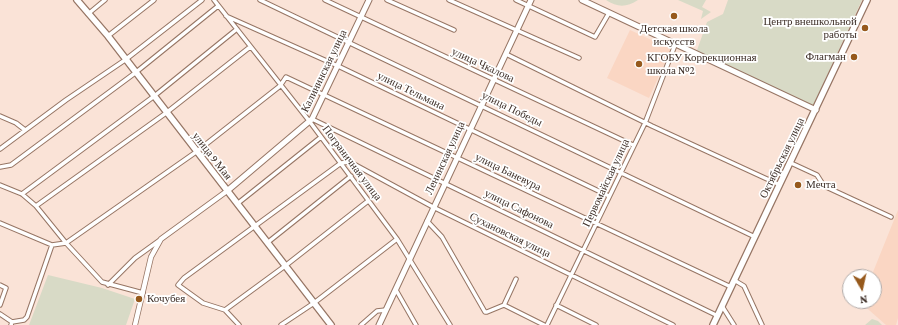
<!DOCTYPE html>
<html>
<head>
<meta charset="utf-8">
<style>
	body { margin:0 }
	#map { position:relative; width:898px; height:325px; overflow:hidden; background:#fae3d7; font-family:"Crimson Pro",serif }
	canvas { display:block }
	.north { position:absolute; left:842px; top:269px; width:40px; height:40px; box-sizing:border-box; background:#fff; border:1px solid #b1aba9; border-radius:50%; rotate:171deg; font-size:11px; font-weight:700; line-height:16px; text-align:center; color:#3d2e27 }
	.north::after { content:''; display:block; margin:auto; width:14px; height:18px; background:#96591c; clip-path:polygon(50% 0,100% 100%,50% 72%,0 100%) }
</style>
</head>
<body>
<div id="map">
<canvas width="898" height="325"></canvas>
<div class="north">N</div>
</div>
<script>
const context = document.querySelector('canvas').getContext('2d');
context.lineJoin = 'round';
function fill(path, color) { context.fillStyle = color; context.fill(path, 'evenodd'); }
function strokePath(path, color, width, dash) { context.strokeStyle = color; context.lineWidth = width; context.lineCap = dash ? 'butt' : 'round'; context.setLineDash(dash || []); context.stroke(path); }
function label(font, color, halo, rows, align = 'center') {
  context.font = font + ' "Crimson Pro",serif'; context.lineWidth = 3.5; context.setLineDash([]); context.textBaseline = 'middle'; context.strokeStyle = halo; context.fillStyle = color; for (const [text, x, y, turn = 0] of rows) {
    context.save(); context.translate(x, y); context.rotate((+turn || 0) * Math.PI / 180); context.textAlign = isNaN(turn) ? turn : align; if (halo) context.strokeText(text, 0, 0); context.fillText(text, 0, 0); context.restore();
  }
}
fill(new Path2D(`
	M630,30L671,49L649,98L607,78Z
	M898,210V318L896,325H886L861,303L862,301H874V277H871Z`), '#fad6c3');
fill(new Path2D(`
	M606,0H638C627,7 618,8 606,0Z
	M678,0H706L702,7L711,12L701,19L703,11Z
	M728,0H862L812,108L696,53L707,22L723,14Z
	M48,275L102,288L135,299L126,325H29Z
	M872,319L878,321L882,325H865Z`), '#d8dac6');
const minor = new Path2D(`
	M214,0L310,122L397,239L450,325
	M260,0L755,237
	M325,0L633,145
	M387,0L454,30
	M449,0L579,58
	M516,0L595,37L609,13
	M88,14L105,0
	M226,16L338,66L609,196
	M108,36L154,0
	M506,54L652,126L780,185
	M0,116L16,123L25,130
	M312,119L718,316
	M0,149L66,100L125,60L202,0
	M791,163L817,175L824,186L891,217
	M0,167L11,165L135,73L218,6
	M0,185L22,194L36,206L66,243L102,282L143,293
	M22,194L153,97L237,29
	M237,204L321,137
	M36,206L166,113L250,47
	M427,221L442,237L485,312H487L504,305L544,325
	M0,223L52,245L66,243
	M66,243L196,152L280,86L286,77L731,287
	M267,243L351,176
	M734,280L744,286L762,325
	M0,285L6,288L0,305
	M108,285L135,258L160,240
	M396,290L416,325
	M504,305L516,279
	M556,305L596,325
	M722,306L734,325
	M225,310L285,266L368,201
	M0,314L12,322
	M11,325L12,322L24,320L27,317L52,245
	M239,325L225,310L203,303L178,285L184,278L341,163L350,162L433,207L673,325
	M281,325L314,303L397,239
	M361,325L377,311L386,310
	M547,325L645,123L675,45`);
const tertiary = new Path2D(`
	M135,325L151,257L161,239L227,191`);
const secondary = new Path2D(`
	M582,0L816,110
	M227,191L312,119L369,0
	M379,325L531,0`);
const primary = new Path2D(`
	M77,0L108,36L331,325
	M713,325L867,0`);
strokePath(minor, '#967564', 5.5);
strokePath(tertiary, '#967564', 6);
strokePath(secondary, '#967564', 7);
strokePath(primary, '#967564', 8);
strokePath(minor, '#fff', 3.5);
strokePath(tertiary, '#fff', 4.5);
strokePath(secondary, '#fff', 5);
strokePath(primary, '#fff', 5.5);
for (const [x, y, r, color] of [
	[674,16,4,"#96591c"],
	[865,28,4,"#96591c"],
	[854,57,4,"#96591c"],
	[639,64,4,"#96591c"],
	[798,185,4,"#96591c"],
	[139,299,4,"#96591c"]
]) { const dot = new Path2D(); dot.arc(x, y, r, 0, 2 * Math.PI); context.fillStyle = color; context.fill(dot); strokePath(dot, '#fff', 1.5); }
label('11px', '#3d2e27', '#fff', [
	["Центр внешкольной",857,22,"right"],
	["работы",857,35,"right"],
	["Детская школа",674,29,"center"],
	["искусств",674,42,"center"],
	["Флагман",846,57,"right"],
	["КГОБУ Коррекционная",647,58],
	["школа №2",647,71],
	["Мечта",806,185],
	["Кочубея",147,299]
], 'left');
label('11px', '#3d2e27', '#fff', [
	["улица Чкалова",483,65,25],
	["Калининская улица",324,71,-64],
	["улица Тельмана",411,91,26],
	["улица Победы",512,109,26],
	["улица 9 Мая",212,156,52],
	["Ленинская улица",445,158,-65],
	["Октябрьская улица",782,158,-64],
	["Пограничная улица",352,163,53],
	["улица Баневура",508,172,26],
	["Первомайская улица",606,183,-65],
	["улица Сафонова",519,209,26],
	["Сухановская улица",510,235,26]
]);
</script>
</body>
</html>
